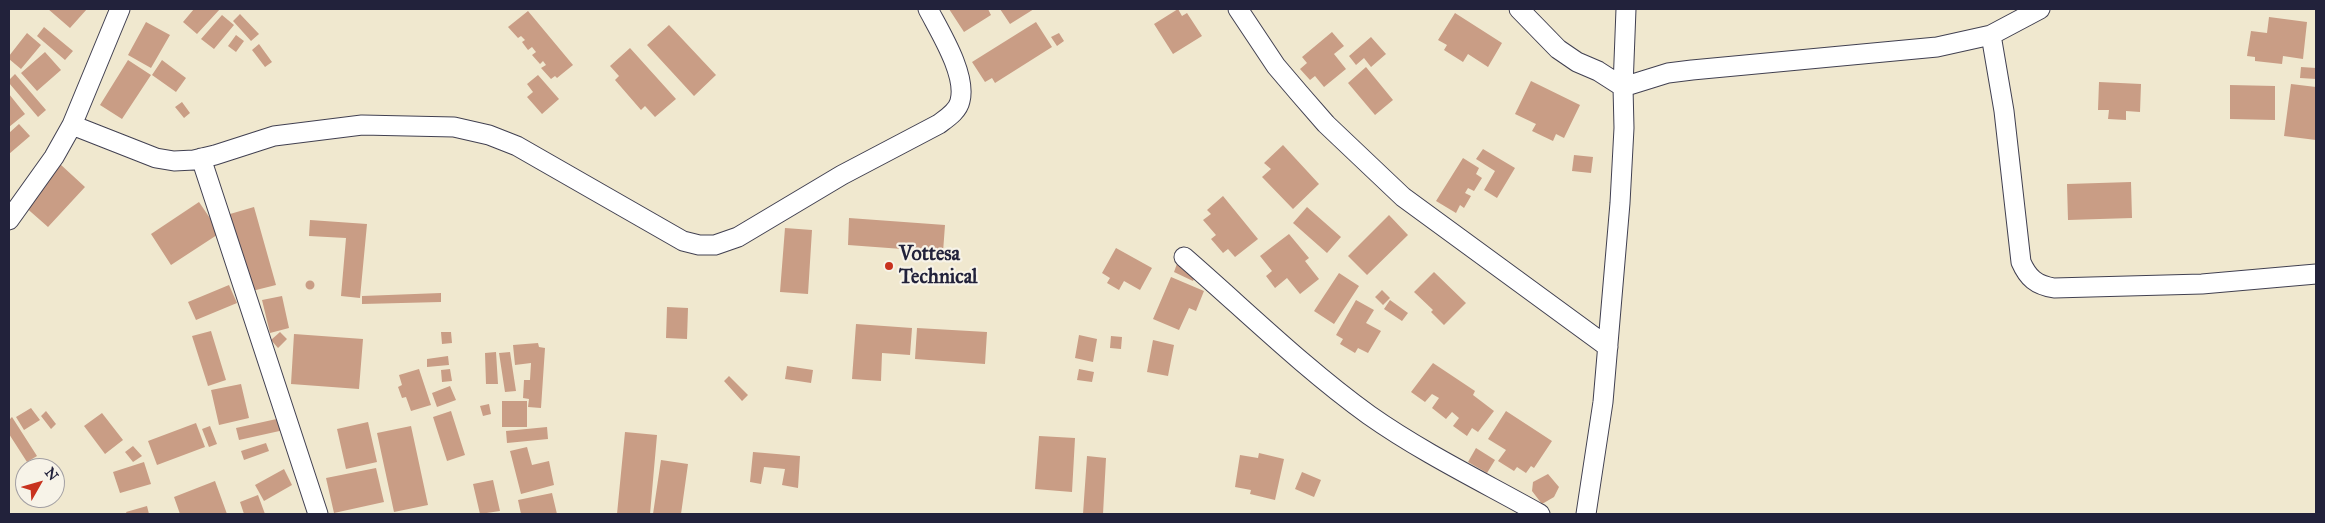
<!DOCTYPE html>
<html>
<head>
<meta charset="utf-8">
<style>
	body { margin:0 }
	#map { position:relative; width:2325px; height:523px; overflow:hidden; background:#f0e8cf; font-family:"IM FELL Great Primer",serif }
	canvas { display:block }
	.frame { position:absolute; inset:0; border:10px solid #22223b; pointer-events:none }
	.north { position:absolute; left:15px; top:458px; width:50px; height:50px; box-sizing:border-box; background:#f7f3e8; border:1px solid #a29fa3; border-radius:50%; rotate:52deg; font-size:14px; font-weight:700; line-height:20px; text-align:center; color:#22223b }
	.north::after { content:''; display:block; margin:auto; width:18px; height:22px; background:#c8321e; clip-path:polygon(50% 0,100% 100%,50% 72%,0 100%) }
</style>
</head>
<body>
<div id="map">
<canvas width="2325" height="523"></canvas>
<div class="frame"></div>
<div class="north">N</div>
</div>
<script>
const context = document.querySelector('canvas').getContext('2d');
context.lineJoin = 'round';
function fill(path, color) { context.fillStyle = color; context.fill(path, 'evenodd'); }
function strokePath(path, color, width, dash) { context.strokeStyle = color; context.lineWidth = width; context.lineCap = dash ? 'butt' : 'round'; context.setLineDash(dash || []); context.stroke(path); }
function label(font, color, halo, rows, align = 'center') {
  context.font = font + ' "IM FELL Great Primer",serif'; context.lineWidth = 4.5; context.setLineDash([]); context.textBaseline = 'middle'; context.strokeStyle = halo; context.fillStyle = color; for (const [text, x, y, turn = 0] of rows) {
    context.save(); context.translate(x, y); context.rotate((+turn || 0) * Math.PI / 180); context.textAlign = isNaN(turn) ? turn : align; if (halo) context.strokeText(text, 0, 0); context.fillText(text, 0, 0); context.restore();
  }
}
fill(new Path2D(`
	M48,9H87L70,28Z
	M194,9H220L197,34L183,22Z
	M949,9H988L991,15L964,32Z
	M1000,9H1034L1010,24Z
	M1178,9L1182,16L1187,13L1202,36L1173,54L1154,24Z
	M528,11L573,65L557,78L555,76L551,79L541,68L546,65L543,61L540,64L532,55L536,52L532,47L528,50L522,42L525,40L521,36L518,38L508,27Z
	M1455,13L1502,43L1488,67L1468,54L1463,62L1444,50L1447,45L1438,40Z
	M240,14L259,34L251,41L233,21Z
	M222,15L234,25L214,49L201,39Z
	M2269,17L2307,22L2303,59L2283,56L2282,64L2255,61V57L2247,56L2251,31L2267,33Z
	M146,22L170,35L151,68L128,55Z
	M1036,22L1052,47L995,83L992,78L985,82L972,62Z
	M669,25L716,75L694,96L647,45Z
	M44,27L73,51L65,60L37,36Z
	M1332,32L1344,46L1334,54L1346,69L1324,87L1315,76L1310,80L1300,69L1307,63L1302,57Z
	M27,33L41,45L21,69L9,59V56Z
	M1059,33L1064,41L1057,46L1051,37Z
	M236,35L244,41L236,52L228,46Z
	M1371,37L1386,54L1371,67L1364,58L1356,65L1349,56Z
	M259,44L272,62L265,67L252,50Z
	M630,48L676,99L655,117L645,106L641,110L615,80L619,76L610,66Z
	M45,52L61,70L37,91L21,73Z
	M128,60L151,75L122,119L100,105Z
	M162,60L186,78L176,92L152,75Z
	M1366,67L1393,100L1375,115L1348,83Z
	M2301,67L2316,68V79L2300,78Z
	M15,74L46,110L38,117L9,83V80Z
	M538,75L559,99L542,114L527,97L533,92L527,84Z
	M1531,81L1580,105L1564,138L1556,134L1553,141L1532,131L1536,124L1515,114Z
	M2099,82L2141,84L2140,112L2126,111V120L2108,119L2109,110H2098Z
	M2291,84L2316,87V140L2284,136Z
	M2230,85L2275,86V120L2230,119Z
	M9,94L25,114L9,127Z
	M182,102L190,113L184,118L175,107Z
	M19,124L30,136L9,154V133Z
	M1283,145L1319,184L1293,209L1262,177L1271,169L1264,163Z
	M1483,149L1515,168L1497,198L1484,190L1495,171L1476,159Z
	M1574,155L1593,157L1591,173L1572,171Z
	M1463,158L1479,168L1476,174L1482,178L1474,191L1468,188L1465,193L1471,196L1464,208L1460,205L1456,213L1436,201Z
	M60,164L85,187L48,227L23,205Z
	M2131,182L2132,218L2068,220L2067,184Z
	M1223,196L1258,239L1235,257L1228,249L1223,253L1211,239L1216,235L1203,220L1211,214L1207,210Z
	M199,202L220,233L171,265L151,234Z
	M254,207L276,285L252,291L230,214Z
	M1307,207L1341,237L1327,253L1293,223Z
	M1389,215L1408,235L1367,275L1348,256Z
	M849,218L945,225L943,252L848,245Z
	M310,220L367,224L360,298L341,296L346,238L309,236Z
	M785,228L812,230L808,294L780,292Z
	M1289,234L1309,258L1305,261L1319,279L1300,294L1287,278L1275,288L1266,276L1272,271L1260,256Z
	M1116,248L1152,268L1140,290L1124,281L1119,290L1107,283L1110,278L1102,273Z
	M1178,261L1198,270L1193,281L1174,272Z
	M1434,272L1466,303L1444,325L1431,312L1433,310L1414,292Z
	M1339,273L1359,286L1334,324L1314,311Z
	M1171,277L1204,291L1196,311L1189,308L1179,330L1153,319Z
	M305.5 285a4.5 4.5 0 1 1 9 0a4.5 4.5 0 1 1-9 0Z
	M229,285L237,303L196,320L188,302Z
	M1382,290L1390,298L1383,305L1375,297Z
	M441,293V302L362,304V296Z
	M282,296L289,328L270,333L262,300Z
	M1356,300L1374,310L1366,323L1381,331L1368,353L1358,348L1355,353L1340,344L1343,339L1336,335Z
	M1390,300L1408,313L1402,321L1384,309Z
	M667,307L688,308L687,339L666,338Z
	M856,324L912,328L910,355L882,353L881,381L852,379Z
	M917,328L987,332L985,364L915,359Z
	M211,331L226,380L208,386L192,336Z
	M280,332L287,339L278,348L271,340Z
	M441,332H451L452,343L442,344Z
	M294,334L363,339L359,389L291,384Z
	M1079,335L1097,339L1093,362L1075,358Z
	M1111,336L1122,337L1121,349L1110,348Z
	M1153,340L1174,345L1168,376L1147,372Z
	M538,343L539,347L545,348L541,408L528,407L529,399L523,398L524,380H530L531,363L515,365L513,345Z
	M496,352L498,384H486L485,353Z
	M510,352L516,391L505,392L499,353Z
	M448,356L449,365L427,367V359Z
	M1433,363L1475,391L1473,395L1494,411L1478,432L1472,428L1467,436L1453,426L1459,418L1452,412L1446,419L1432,408L1439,398L1432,394L1425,402L1411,392Z
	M787,366L813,370L811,383L785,379Z
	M419,369L431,405L411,411L406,397L402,398L398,387L402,385L399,375Z
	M450,369L452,381L442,382L441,370Z
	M1079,369L1094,372L1092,382L1077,380Z
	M729,376L748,395L742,401L724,381Z
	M241,384L249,418L219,425L211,390Z
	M450,386L456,400L437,407L432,393Z
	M502,401H527V427H502Z
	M489,404L491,414L483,416L480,406Z
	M31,408L40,420L24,430L16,417Z
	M46,411L56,424L51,429L41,416Z
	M451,411L465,455L447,461L433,417Z
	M1506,411L1552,441L1534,468L1531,466L1526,473L1517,467L1514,471L1498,461L1506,450L1488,439Z
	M102,413L123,440L105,454L84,426Z
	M12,417L37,456L27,462L9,434V420Z
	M281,418L284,430L239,440L236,428Z
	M368,422L377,462L346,469L337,429Z
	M196,423L205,447L157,465L148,441Z
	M210,426L217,444L209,447L202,429Z
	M411,426L428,505L394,512L377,433Z
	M547,427L548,439L507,443L506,431Z
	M625,432L657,435L650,514H617Z
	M1039,436L1075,438L1072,492L1035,489Z
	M266,443L269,451L244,460L241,451Z
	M133,446L142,456L133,462L125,452Z
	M527,447L532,465L549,461L554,485L521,494L510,451Z
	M1476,448L1495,460L1487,473L1468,462Z
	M753,452L800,456L798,488L782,485L785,469L764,467L761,484L750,482Z
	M1259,453L1284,459L1275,500L1250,494L1251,490L1235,487L1240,455L1258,458Z
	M1087,456L1106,458L1103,514H1083Z
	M661,460L688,464L681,514H653Z
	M36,461L41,468H32L30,465Z
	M144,462L151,484L120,493L113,472Z
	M376,468L384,502L334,513L326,478Z
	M284,469L292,485L264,501L255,485Z
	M1302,472L1321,480L1314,497L1295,489Z
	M1548,474L1559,487L1554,497L1542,504L1532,491L1533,482Z
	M493,480L500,511L480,514L473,484Z
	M215,481L227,514H180L174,497Z
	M552,493L557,514H521L518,500Z
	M258,495L265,514H244L240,502Z
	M147,506L149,514H127L126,512Z`), '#c99d85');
const street = new Path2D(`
	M1238,9L1276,66L1299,93L1326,124L1403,197L1608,347
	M1519,9L1558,49L1577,62L1598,71L1623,87
	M1991,35L2004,111L2021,262C2028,278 2036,285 2054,288L2202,284L2316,274
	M1623,87L1626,9
	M72,125L156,158L174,161L194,160L215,155L274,136L362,125L454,127L489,135L517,146L683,241L699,245H715L738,237L842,175L939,124C947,118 958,111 960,101C967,75 940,32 928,9
	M201,158L318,514
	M9,220L54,157L72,125L120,9
	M1184,257C1245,310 1304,368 1369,415C1423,453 1483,482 1540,514
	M1586,514L1603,402L1620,203L1624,128L1623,87L1668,73L1692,70L1937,47L1991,35L2040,9`);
strokePath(street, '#414051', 21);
strokePath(street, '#fff', 19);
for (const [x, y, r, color] of [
	[889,266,5,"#c8321e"]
]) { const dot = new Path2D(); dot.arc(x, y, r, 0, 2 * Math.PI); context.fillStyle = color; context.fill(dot); strokePath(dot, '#f7f3e8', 2); }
label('bold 20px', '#22223b', '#f7f3e8', [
	["Vottesa",899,255],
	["Technical",899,278]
], 'left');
</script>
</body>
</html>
